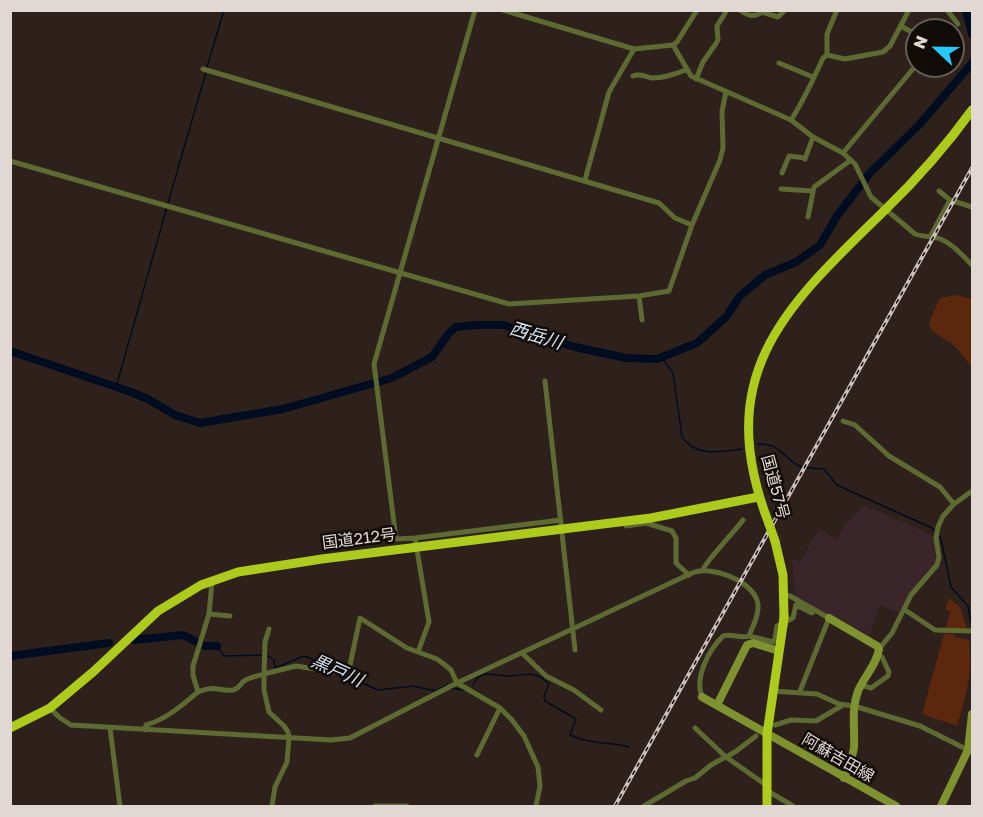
<!DOCTYPE html>
<html>
<head>
<meta charset="utf-8">
<style>
	body { margin:0 }
	#map { position:relative; width:983px; height:817px; overflow:hidden; background:#2e211b; font-family:"Golos Text",sans-serif }
	canvas { display:block }
	.frame { position:absolute; inset:0; border:12px solid #e1d7d3; pointer-events:none }
	.north { position:absolute; left:905px; top:18px; width:60px; height:60px; box-sizing:border-box; background:#120c09; border:2px solid #655d5a; border-radius:50%; rotate:292deg; font-size:16px; font-weight:700; line-height:24px; text-align:center; color:#e1d7d3 }
	.north::after { content:''; display:block; margin:auto; width:21px; height:27px; background:#27c8fe; clip-path:polygon(50% 0,100% 100%,50% 72%,0 100%) }
</style>
</head>
<body>
<div id="map">
<canvas width="983" height="817"></canvas>
<div class="frame"></div>
<div class="north">N</div>
</div>
<script>
const context = document.querySelector('canvas').getContext('2d');
context.lineJoin = 'round';
function fill(path, color) { context.fillStyle = color; context.fill(path, 'evenodd'); }
function strokePath(path, color, width, dash) { context.strokeStyle = color; context.lineWidth = width; context.lineCap = dash ? 'butt' : 'round'; context.setLineDash(dash || []); context.stroke(path); }
function label(font, color, halo, rows, align = 'center') {
  context.font = font + ' "Golos Text","Noto Sans JP",sans-serif'; context.lineWidth = 5; context.setLineDash([]); context.textBaseline = 'middle'; context.strokeStyle = halo; context.fillStyle = color; for (const [text, x, y, turn = 0] of rows) {
    context.save(); context.translate(x, y); context.rotate((+turn || 0) * Math.PI / 180); context.textAlign = isNaN(turn) ? turn : align; if (halo) context.strokeText(text, 0, 0); context.fillText(text, 0, 0); context.restore();
  }
}
fill(new Path2D(`
	M864,505L932,535L935,541L937,557L935,566L910,594L901,614L880,605L869,636L840,619L838,620L795,597L792,559L800,562L819,528L836,540L846,523Z`), '#39252a');
fill(new Path2D(`
	M956,295L972,299V365H970L956,347L931,330L929,322L940,298Z
	M949,598L960,607L967,629L946,628L950,611L945,609Z
	M944,634H954L955,637L969,640C973,671 966,697 957,726L922,714Z`), '#5b270d');
strokePath(new Path2D(`
	M207,67L224,10
	M168,203L206,72
	M662,358L673,373L682,437C696,457 721,452 742,449
	M116,387L167,207
	M758,444C779,443 783,457 799,466C807,469 816,468 824,469L837,485L932,528L936,532
	M939,536L941,539L951,587L968,606L972,628
	M217,646L224,656L263,655
	M268,656L274,660L275,668L304,656L342,670
	M346,673L354,679L378,690L413,686L436,691L447,685
	M473,685L477,678L485,674L509,676L531,674L541,677L549,684L544,696L545,701L576,719L570,735C592,745 607,741 629,747
	M451,688L464,690`), '#000c20', 1.5);
strokePath(new Path2D(`
	M966,10L972,34
	M10,351L131,392L148,399L175,415L200,423L283,409L392,378L432,357L449,333L456,327L475,325H503L575,347L626,358L657,359L697,343L726,317L740,296L765,275L796,262L820,245L837,216L870,173L920,124L972,63
	M134,640L183,635L205,646H217
	M10,656L109,643`), '#000c20', 8);
strokePath(new Path2D(`
	M503,10L634,49L673,45L677,42L697,10
	M740,10C748,16 754,18 762,12L778,17L785,10
	M947,10L958,24
	M901,26L917,35
	M673,45L691,76L791,120L813,137L843,153L855,164L871,197L915,234C923,237 930,236 938,238C952,243 962,255 972,265
	M827,55V34L837,10
	M779,63L813,77
	M203,69L659,203L675,218L692,225
	M633,76C641,73 645,77 652,78C664,78 675,74 686,70
	M696,79L703,62L715,45L718,40L717,26L727,10
	M791,120C804,100 813,80 823,58L827,55L845,59L883,52L890,46L909,10
	M843,153L917,64
	M805,159L813,137
	M10,161L509,304L639,296L669,291L692,225L720,160L723,148L722,111L726,92
	M782,173L789,156L805,158
	M585,180L609,92L634,49
	M781,189L812,191
	M939,191L950,200
	M808,217L814,187L851,160
	M930,237L950,200L972,207
	M639,296L642,320
	M545,381L575,650
	M843,421L855,425L889,456L940,487L954,504
	M626,526L646,523L672,531L676,538V563L689,575
	M415,538L561,520
	M703,570C704,563 736,530 743,520
	M784,595L790,596L829,618L800,691
	M905,610L935,630L972,631
	M209,614L230,616
	M749,636L773,642L775,639L777,626L793,618L796,605L812,613L815,610
	M879,649L892,633L911,595L937,565L939,557L936,538L938,527L943,516L954,504L972,491
	M418,652L429,622L415,538L396,539L374,364L475,10
	M522,653L546,676L574,690L601,710
	M861,685L871,688L888,676L889,672L882,657
	M772,691L817,694L839,704L854,706L920,726L968,750
	M198,692C217,684 218,692 233,690C239,689 240,684 244,681C250,677 258,676 264,674L265,642L269,629
	M50,708L60,718L71,725L331,740L350,738L457,683L692,573C711,565 750,580 757,600C761,611 753,626 749,636C740,639 732,633 723,636C709,650 694,677 702,697
	M775,725L791,720L816,721L843,705
	M110,728L120,806
	M695,728L726,757L766,785
	M145,730L146,725C167,719 182,705 198,692L193,675V666L209,614L212,581
	M477,755L500,708
	M766,790L793,806
	M272,806L275,787L287,762L289,738L288,732L284,726L269,712L264,690V674L296,666L341,673L349,670L360,618L407,648L437,659L445,665L451,670L457,683L500,708L512,720L524,736L538,767L540,786L536,806
	M375,806H407
	M644,806L686,781L695,778L711,765L735,752L756,736`), '#5d6a32', 5);
strokePath(new Path2D(`
	M829,618L877,646L879,649C877,664 864,677 858,691C851,710 855,727 854,747C853,758 848,767 844,778
	M702,697L896,806
	M717,705L747,645L753,643L779,651
	M941,806L968,750L972,714`), '#7e9230', 8);
strokePath(new Path2D(`
	M769,524C711,374 785,307 885,210C917,179 946,146 972,110
	M775,541L783,575L784,617
	M10,728L50,708L93,672L158,611L201,585L238,572L322,559L651,518L758,497
	M767,806V734L783,625`), '#adcb1c', 9);
const rail = new Path2D(`
	M615,806L972,168`);
strokePath(rail, '#cbc0bc', 4);
strokePath(rail, '#120c09', 1.5, [4.5]);
strokePath(new Path2D(`
	M769,524L775,541
	M783,625L784,617`), '#adcb1c', 9);
label('16px', '#e1d7d3', '#120c09', [
	["国道57号",775,487,75],
	["国道212号",359,539,-7],
	["阿蘇吉田線",838,758,30]
]);
label('italic 18px', '#d1e1f3', '#120c09', [
	["西岳川",536,336,17],
	["黒戸川",337,671,24]
]);
</script>
</body>
</html>
